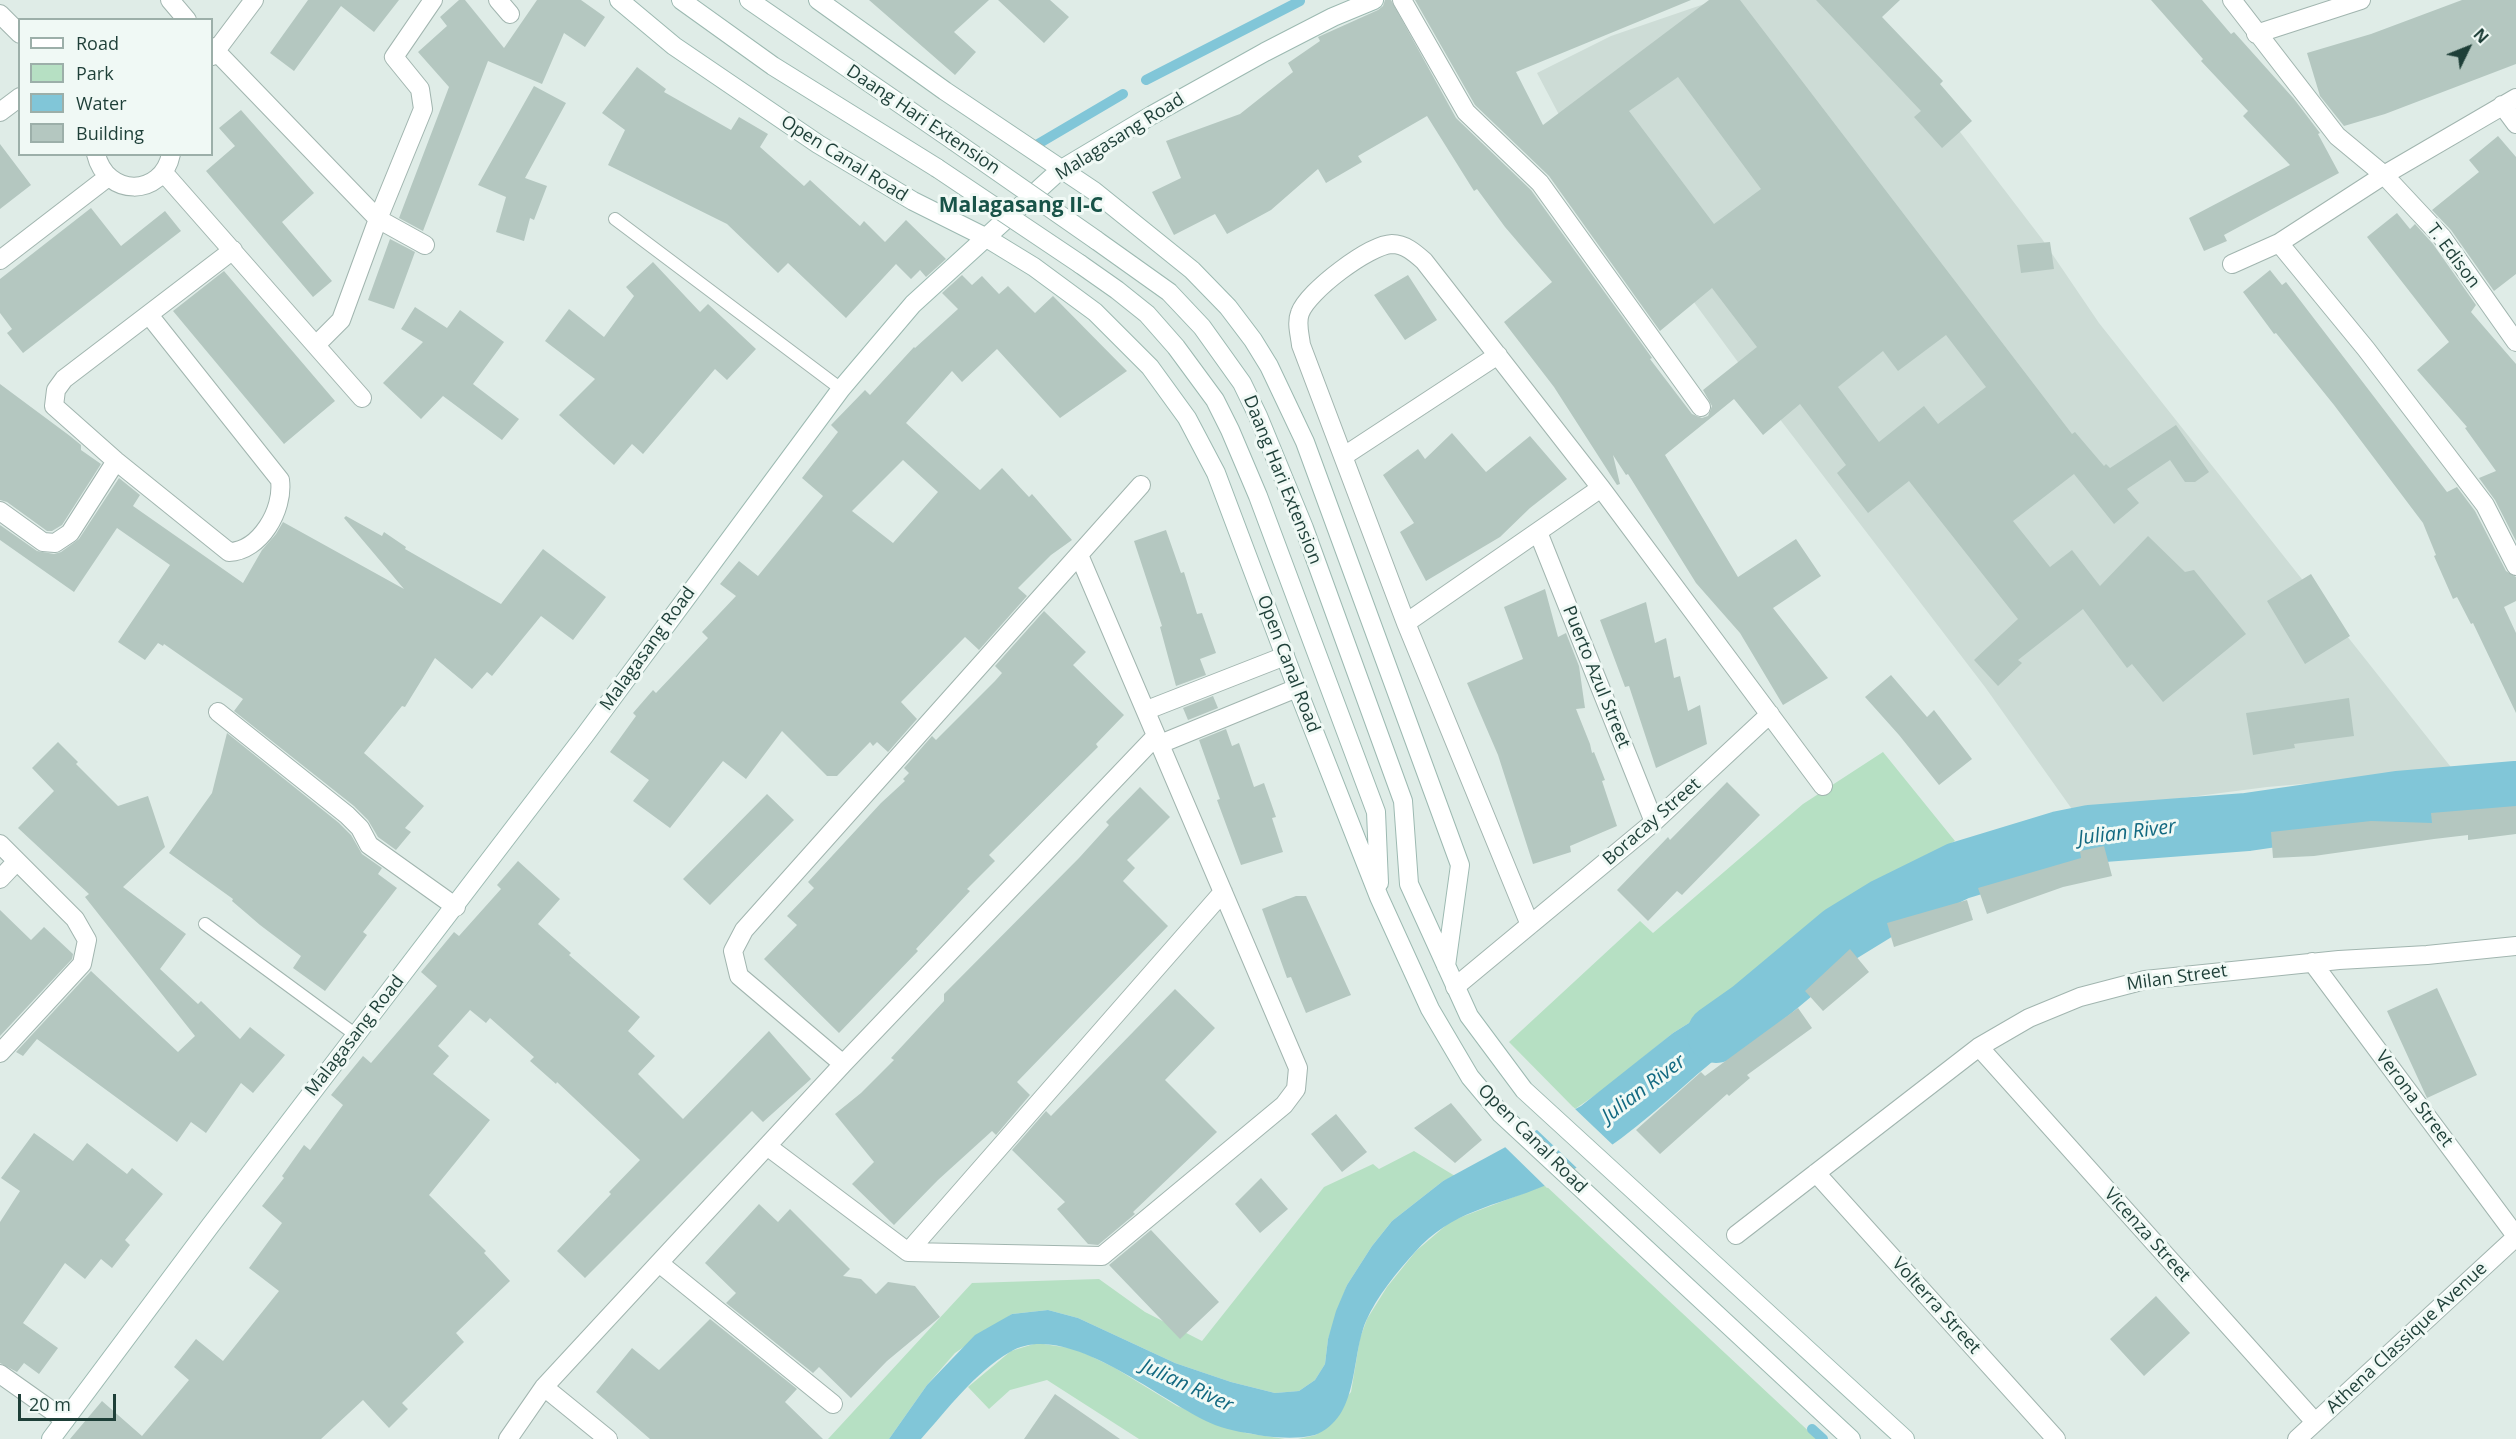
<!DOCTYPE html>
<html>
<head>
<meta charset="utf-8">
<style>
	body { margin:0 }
	#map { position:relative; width:2516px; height:1439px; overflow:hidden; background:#dfece7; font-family:"Open Sans",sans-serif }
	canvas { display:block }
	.legend { position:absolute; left:18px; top:18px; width:195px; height:138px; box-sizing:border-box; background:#f0f9f5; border:2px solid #9cafa9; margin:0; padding:8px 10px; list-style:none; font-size:18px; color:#1e3f38 }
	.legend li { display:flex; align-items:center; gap:12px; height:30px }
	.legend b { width:30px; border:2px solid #9cafa9 }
	.north { position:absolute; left:2438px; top:18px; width:60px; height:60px; -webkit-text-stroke:4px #f0f9f5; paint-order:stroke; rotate:47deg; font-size:16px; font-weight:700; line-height:24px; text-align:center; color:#1e3f38 }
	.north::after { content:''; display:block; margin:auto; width:21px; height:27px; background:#1e3f38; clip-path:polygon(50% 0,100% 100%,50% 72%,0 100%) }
	.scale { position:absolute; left:18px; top:1394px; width:98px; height:27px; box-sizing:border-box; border:3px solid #1e3f38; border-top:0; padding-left:8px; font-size:18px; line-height:21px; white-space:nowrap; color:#1e3f38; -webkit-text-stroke:4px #f0f9f5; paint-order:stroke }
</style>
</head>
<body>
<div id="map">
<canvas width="2516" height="1439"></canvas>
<ul class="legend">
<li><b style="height:8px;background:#fff"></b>Road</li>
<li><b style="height:16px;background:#b6e0c3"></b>Park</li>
<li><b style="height:16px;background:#81c6d8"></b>Water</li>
<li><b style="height:16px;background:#b4c7c0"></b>Building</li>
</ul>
<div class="north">N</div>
<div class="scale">20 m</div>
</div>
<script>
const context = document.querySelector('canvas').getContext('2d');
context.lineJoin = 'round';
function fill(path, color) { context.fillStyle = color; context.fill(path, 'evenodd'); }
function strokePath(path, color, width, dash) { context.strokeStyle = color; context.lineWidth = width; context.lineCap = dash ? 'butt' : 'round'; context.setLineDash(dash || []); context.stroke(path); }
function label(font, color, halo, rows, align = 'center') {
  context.font = font + ' "Open Sans",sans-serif'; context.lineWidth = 6; context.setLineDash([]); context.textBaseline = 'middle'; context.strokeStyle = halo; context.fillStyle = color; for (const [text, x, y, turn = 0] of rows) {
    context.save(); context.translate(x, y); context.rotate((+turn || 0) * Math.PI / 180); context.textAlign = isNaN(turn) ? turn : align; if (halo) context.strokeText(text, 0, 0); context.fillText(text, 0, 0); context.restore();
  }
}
fill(new Path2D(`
	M1716,0H1859L2042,239L2099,323L2454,771L2267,787L2074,812L1985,687L1782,422L1566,128L1537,73L1611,36Z`), '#cddcd6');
fill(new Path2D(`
	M1883,752L1955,841L1878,884L1833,914L1713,1008L1673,1033L1607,1087L1575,1109L1509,1042L1640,921L1653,933L1803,804Z
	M1414,1151L1455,1176L1443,1181L1392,1221L1372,1246L1347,1285L1328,1339L1325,1364L1315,1380L1299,1391L1275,1393L1231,1382L1175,1363L1078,1318L1048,1310L1012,1314L955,1353L927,1385L889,1439H828L972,1283L1099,1279L1145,1312L1202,1341L1324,1187L1373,1164L1379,1169Z
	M1545,1185L1817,1439H1298L1316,1435L1351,1392L1360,1338L1367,1319L1387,1287L1416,1251L1451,1221Z
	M1037,1343L1076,1349L1115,1368L1177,1406L1246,1433L1285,1439H1139L1047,1380L1010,1390L989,1409L968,1387L1011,1351Z`), '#b6e0c3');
fill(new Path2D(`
	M1764,969L1792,999C1766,1020 1739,1041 1712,1062C1671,1096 1634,1133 1588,1161C1574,1169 1559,1179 1544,1186C1496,1206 1451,1211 1415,1252C1397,1272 1377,1296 1366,1321C1350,1359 1360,1417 1315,1435C1298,1439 1281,1438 1264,1436C1248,1433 1230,1431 1215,1425C1161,1403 1067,1318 1010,1352C974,1373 948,1409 921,1439H889L927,1385L975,1335L1012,1314L1048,1310L1078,1318L1175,1363L1231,1382L1275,1393L1299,1391L1315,1380L1325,1364L1328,1339L1336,1311L1347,1285L1372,1246L1392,1221L1443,1181L1581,1106L1673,1033L1713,1008Z`), '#81c6d8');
fill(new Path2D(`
	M1573,1107L1615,1147L1579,1170L1536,1129Z
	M1533,1130L1576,1171L1547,1188L1504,1146Z`), '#dfece7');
strokePath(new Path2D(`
	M1146,80L1300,1
	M1038,144L1123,94
	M1812,1429L1823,1439`), '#81c6d8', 10);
strokePath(new Path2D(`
	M1716,1034L1750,1010L1841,934L1885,907L1958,871L2060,840L2090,834L2247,822L2398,800L2516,790`), '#81c6d8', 58);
fill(new Path2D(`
	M308,0H399L374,32L341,6L294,71L270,53Z
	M459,0H465L504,48L537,0H581L605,17L585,47L564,33L542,84L488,61L423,231L399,218L449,87L418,52L447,26L440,17Z
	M869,0H989L954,32L976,52L955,75Z
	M998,0H1050L1069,17L1044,43Z
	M1385,0H1391L1456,118L1531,190L1652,358L1650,359L1692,414L1702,418L1708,416L1712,406L1703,390L1757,347L1712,288L1660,331L1549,176L1475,105L1415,0H1691L1516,72L1543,125L1709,0H1740L2072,434L2075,432L2104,466L2106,464L2110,468L2176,425L2209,472L2195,482H2185L2170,460L2127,489L2139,503L2114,524L2074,474L2013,521L2050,567L2072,550L2100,586L2148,536L2185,572L2194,570L2246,634L2163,702L2132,664L2127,668L2083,609L2018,660L2022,663L1998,686L1974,660L2018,619L1909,481L1868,513L1837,473L1846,465L1800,404L1763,435L1734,399L1665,455L1738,577L1796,539L1821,576L1773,608L1828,678L1783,705L1740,633L1696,583L1628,474L1626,475L1613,455L1620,484L1617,485L1554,387L1504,322L1552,282L1505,227L1477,189L1474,191L1427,116L1358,156L1362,162L1326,183L1318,169L1271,210L1227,234L1215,214L1174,235L1152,192L1181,178L1166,141L1240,114L1293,72L1288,63L1320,41L1318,37L1378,10L1383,6ZM1678,77L1761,189L1714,224L1629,111ZM1946,335L1986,387L1938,424L1924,406L1879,442L1838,387L1883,351L1898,371Z
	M1816,0H1900L1882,17L1943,81L1940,84L1972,121L1942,148L1914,117L1921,111Z
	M2151,0H2202L2231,34L2234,32L2294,99L2320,133L2318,134L2339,173L2224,235L2227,241L2204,251L2189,218L2290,165L2243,116L2248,111L2201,61L2203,59Z
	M2462,0H2516V64L2385,114L2344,126L2320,96L2307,53L2371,34Z
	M637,67L666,89L664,92L731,130L739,117L768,134L760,147L804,186L810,180L860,226L864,221L885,242L906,220L946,259L926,277L920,270L911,279L896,264L846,318L788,263L778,273L727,224L608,165L625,130L602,113Z
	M534,86L566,103L525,178L547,186L534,220L530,218L524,241L496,232L506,197L478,185Z
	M241,110L314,193L282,222L332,281L313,297L206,171L235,146L219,128Z
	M2498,136L2516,157V274L2494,291L2451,230L2432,210L2479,172L2469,160Z
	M0,144L31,185L0,209Z
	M91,208L121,246L165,211L181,231L23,353L7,333L12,329L0,313V279Z
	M2397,213L2410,229L2415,224L2433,244L2476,305L2471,312L2516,364V541L2495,500L2479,478L2496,471L2465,428L2467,427L2417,370L2449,342L2367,237Z
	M390,239L415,252L394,309L368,300Z
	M2050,242L2054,269L2021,273L2017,245Z
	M653,262L700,312L708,304L756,349L727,380L715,369L643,454L632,444L614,465L559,415L595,379L545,341L569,309L604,337L634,296L626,287Z
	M2270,270L2282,285L2286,282L2447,492L2457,487L2475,511L2506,571L2516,577V601L2504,607L2516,633V713L2473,623L2471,624L2457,597L2453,599L2434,556L2436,555L2423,523L2334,405L2276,333L2274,334L2243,292Z
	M224,271L335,401L284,444L173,311Z
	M962,275L972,285L982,276L999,294L1008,286L1035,313L1053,296L1127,371L1060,418L997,349L962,382L952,371L906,423L980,490L1002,468L1029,497L1032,494L1072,540L1051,555L1018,588L1027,596L979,650L965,637L901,702L917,719L888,752L877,742L873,746L870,742L837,776H827L782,731L746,779L723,761L670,828L633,801L649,780L610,752L636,716L633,713L653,690L656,693L708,638L702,632L736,596L720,584L739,561L758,576L823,496L802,478L838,432L831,425L865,390L870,395L914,347L915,348L958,309L942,293ZM903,460L938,492L893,543L852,511Z
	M1408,275L1437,320L1405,340L1374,295Z
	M415,307L447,328L460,310L504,342L473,384L519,419L502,440L443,396L421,419L383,383L423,342L401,329Z
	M0,384L70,436L81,445V450L101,464L62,525L52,531H47L7,502L0,500Z
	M1452,433L1486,472L1530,436L1567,479L1530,508L1500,537L1426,581L1400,532L1414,523L1383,475L1418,449L1425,459Z
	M119,478L140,495L133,506L243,583L262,550L276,534L283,522L404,589L344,518L346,516L382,536L384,532L406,547L405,549L501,604L543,549L606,597L573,640L541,616L492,676L487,672L472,689L435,658L405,707L402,706L364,753L424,806L405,828L411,832L396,850L378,837L368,820L354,806L234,711L243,699L164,644L163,646L158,643L145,660L118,642L170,565L117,528L74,592L0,540V525L37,551L54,554L61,552L79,539Z
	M1166,530L1181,573L1184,572L1197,614L1202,613L1216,653L1200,659L1206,675L1176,686L1160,627L1162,626L1134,541Z
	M2311,574L2350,636L2305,664L2267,601Z
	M1545,589L1558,637L1566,633L1579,666L1585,708L1576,709L1590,744L1592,753L1594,752L1605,780L1602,781L1617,826L1570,846L1571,852L1533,864L1498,755L1467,683L1523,659L1504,607Z
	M1646,602L1655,643L1666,638L1674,678L1680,676L1688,711L1700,705L1707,744L1656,768L1629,686L1625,687L1600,620Z
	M1044,611L1086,652L1073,665L1124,715L1096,744L1098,747L989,855L995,861L967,889L970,891L916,949L918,951L839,1033L764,959L797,925L787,916L814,888L808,882L881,803L905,781L903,779L909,773L904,768L932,736L936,740L995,681L1002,673L995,666Z
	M1891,675L1927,717L1934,710L1972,759L1939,785L1899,735L1865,697Z
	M1213,696L1218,708L1188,720L1183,708Z
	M2349,698L2354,736L2294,744L2295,748L2253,755L2246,713Z
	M1226,729L1232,746L1239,743L1254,787L1264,783L1276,817L1272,818L1283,852L1241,865L1217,800L1220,799L1199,740Z
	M227,733L339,823L351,835L362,854L382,868L378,874L397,888L363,932L367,935L325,991L293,968L301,956L260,925L232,901L233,899L169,853L212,793Z
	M58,742L78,762L76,764L118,806L148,796L165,847L123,887L186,934L160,969L198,1004L201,1001L240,1039L250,1027L285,1055L253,1093L241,1083L206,1133L191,1122L177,1142L37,1039L23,1056L16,1052L91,971L178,1052L195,1036L85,897L89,894L18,828L54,791L32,768Z
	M1727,782L1760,815L1682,895L1677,891L1648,921L1617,890L1668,837L1670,840Z
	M1140,787L1170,817L1127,860L1135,868L1123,881L1168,926L1017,1082L1030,1095L996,1135L992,1131L938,1180L894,1225L852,1184L874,1162L835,1114L861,1093L894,1060L891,1058L944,1001V994L1079,858L1109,825L1106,822Z
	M767,794L794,820L710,905L683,879Z
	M2516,806V834L2468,840V835L2434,839L2314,856L2273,858L2271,832L2371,821L2432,823L2431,813Z
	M2104,846L2112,876L2063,887L1987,914L1978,888L2081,858L2080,851Z
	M518,861L560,899L538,924L571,953L569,955L640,1017L628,1031L655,1056L638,1074L683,1119L769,1031L811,1079L763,1122L752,1111L585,1278L557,1251L611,1194L609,1192L640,1160L557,1082L556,1084L530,1061L534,1057L490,1018L486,1023L470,1010L438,1046L449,1056L433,1074L490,1120L429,1195L486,1251L484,1253L510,1281L456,1333L464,1342L402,1403L408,1409L389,1428L363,1400L321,1439H70L102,1401L142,1436L189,1380L174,1367L196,1339L223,1361L279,1291L249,1268L282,1223L262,1206L284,1178L282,1176L304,1145L310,1150L343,1105L331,1095L363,1056L371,1063L437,986L421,972L454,932L459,936L501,889L497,885Z
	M1296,896H1306L1351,995L1306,1013L1291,977L1287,978L1262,909Z
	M1967,900L1973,920L1894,947L1887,923Z
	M0,910L31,940L44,927L73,954L72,959L0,1036Z
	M1850,949L1869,972L1823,1011L1805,991Z
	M2437,988L2477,1075L2427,1098L2387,1011Z
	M1175,989L1215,1028L1165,1080L1217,1132L1133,1212L1135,1214L1098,1245L1088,1244L1057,1209L1065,1202L1012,1150L1046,1111L1051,1116Z
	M1798,1008L1812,1028L1747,1075L1750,1078L1729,1096L1727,1094L1660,1154L1636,1130L1701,1072L1705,1076Z
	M1451,1103L1482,1140L1455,1163L1414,1128Z
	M1336,1114L1367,1152L1342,1172L1311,1134Z
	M34,1133L73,1161L87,1143L127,1174L132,1168L163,1194L125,1240L130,1245L112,1268L101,1259L85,1279L65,1263L23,1323L58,1348L39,1374L24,1363L17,1372L0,1363V1222L20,1191L1,1178Z
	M1261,1178L1288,1209L1260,1233L1235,1204Z
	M759,1204L778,1222L790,1209L850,1269L843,1276L861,1279L876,1294L888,1282L915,1286L940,1317L887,1361L851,1398L819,1367L813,1373L726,1303L736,1293L705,1263Z
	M1151,1230L1219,1302L1180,1339L1109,1265Z
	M2156,1296L2190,1333L2144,1376L2110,1339Z
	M710,1319L797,1389L785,1402L823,1439H650L596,1392L632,1348L659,1370Z
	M1055,1394L1120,1439H1024Z`), '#b4c7c0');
const service = new Path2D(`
	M615,219L841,389
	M205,924L356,1035`);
const minor = new Path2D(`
	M170,0L187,20
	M498,0L510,14
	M1402,0L1466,112L1540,183L1701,407
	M2232,0L2337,136L2384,175L2442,237L2516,342
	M0,14L20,34
	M2256,34L2361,0
	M212,47L378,219L425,245
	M212,56L254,0
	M2502,105L2516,124
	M0,112L20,97
	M96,154C106,197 162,198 171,154
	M164,173L362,398
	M2279,243L2366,349L2485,505L2516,566
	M0,260L108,177
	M2232,264L2279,243L2384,175L2516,98
	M149,315L280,480C284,510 260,551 229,552L116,461L54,406L56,390L64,379L233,250
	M316,345L341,320L378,219L423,109L420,89L394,57L433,0
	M1344,456L1498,355
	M0,511L43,542L55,543L70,533L116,461
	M1538,532L1654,822
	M1406,623L1601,488
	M1147,710L1285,656
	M218,712L347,815L360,828L369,845L456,907
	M1160,744L1297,688
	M0,844L75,919L87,940L82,964L0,1053
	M0,879L17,861
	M1530,925L1406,623L1301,345C1300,335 1296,323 1300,313C1308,291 1369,245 1392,244C1405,244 1415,253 1424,261L1601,488L1823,786
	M2312,962L2516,1236
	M1455,987L1654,822L1770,714
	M1979,1047L2315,1422
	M843,1064L739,976L733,951L744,930L1141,485
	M767,1146L908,1252L1102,1256L1284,1105L1296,1089L1298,1068L1079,555
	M1816,1173L2056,1439
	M1736,1235L1979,1047L2029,1018L2080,997L2145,980L2339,960L2427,955L2516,946
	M908,1252L1223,892
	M659,1263L833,1404
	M0,1374L65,1420
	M544,1387L608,1439
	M508,1439L544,1387L843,1064L1156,736
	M2297,1439L2516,1237`);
const secondary = new Path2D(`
	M619,0L674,46L818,144L913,201L985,237L1034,267L1095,312L1150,367L1187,418L1216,473L1297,688L1379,897L1430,1009L1470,1077L1501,1114L1851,1439
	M681,0L773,66L937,168
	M749,0L954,141
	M818,0L945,91L1094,191L1192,270L1228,307L1253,340L1269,366L1305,442L1460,865L1446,966
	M1096,240L1169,292L1202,327L1242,383L1258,416L1304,528L1403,801L1409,884L1469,1016L1524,1090L1905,1439
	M1080,264L1117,290L1147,314L1176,347L1215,400L1230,430L1258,496L1376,812L1379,883
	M51,1439L210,1226L585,735L841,389L913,304L1060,170L1152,115L1265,52L1333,17L1374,0`);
strokePath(service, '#a1b5af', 14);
strokePath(minor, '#a1b5af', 20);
strokePath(secondary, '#9cb9b1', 20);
strokePath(service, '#fff', 12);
strokePath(minor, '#fff', 18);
strokePath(secondary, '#fff', 18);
const secondaryBridge = new Path2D(`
	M954,141L1096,240
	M937,168L1080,264`);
strokePath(secondaryBridge, '#9cb9b1', 20, []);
strokePath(secondaryBridge, '#fff', 18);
label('18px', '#1e3f38', '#f0f9f5', [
	["Daang Hari Extension",923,120,34],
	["Malagasang Road",1120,137,-32],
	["Open Canal Road",844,159,32],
	["T. Edison",2453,256,53],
	["Daang Hari Extension",1282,480,68],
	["Malagasang Road",648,649,-54],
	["Open Canal Road",1288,664,69],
	["Puerto Azul Street",1596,677,68],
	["Boracay Street",1652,822,-41],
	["Milan Street",2177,978,-8],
	["Malagasang Road",355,1036,-52],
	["Verona Street",2414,1099,53],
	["Open Canal Road",1532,1139,45],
	["Vicenza Street",2147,1235,48],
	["Volterra Street",1936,1306,48],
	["Athena Classique Avenue",2407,1338,-43]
]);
label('italic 20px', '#126981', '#f0f9f5', [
	["Julian River",2127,833,-7],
	["Julian River",1644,1089,-37],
	["Julian River",1187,1386,25]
]);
label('bold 21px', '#185348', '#f0f9f5', [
	["Malagasang II-C",1021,206]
]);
</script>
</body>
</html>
